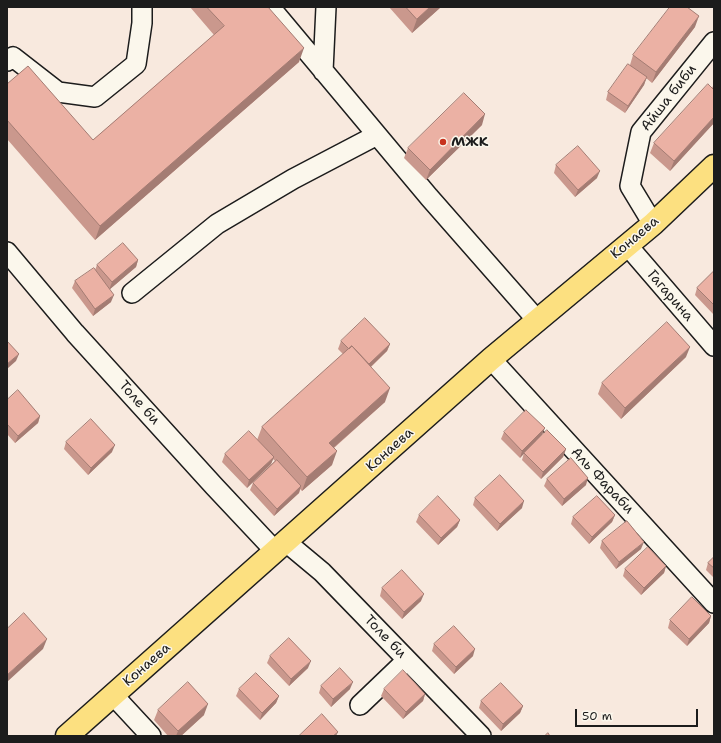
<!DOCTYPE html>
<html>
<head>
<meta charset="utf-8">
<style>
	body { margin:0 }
	#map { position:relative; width:721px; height:743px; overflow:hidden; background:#f8e9de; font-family:"Shantell Sans",sans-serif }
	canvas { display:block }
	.frame { position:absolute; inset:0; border:8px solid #1c1c1c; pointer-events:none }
	.scale { position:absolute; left:575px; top:709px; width:123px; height:18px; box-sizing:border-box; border:2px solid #1c1c1c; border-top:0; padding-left:5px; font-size:12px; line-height:14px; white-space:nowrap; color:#1c1c1c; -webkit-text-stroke:3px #fbf7ec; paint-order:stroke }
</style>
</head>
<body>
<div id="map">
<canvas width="721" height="743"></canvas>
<div class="frame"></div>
<div class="scale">50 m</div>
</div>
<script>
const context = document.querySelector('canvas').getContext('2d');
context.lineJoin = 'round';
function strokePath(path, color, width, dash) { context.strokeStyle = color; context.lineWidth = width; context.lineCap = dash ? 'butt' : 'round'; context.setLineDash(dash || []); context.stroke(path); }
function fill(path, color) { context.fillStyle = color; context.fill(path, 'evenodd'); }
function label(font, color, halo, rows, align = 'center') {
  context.font = font + ' "Shantell Sans",sans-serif'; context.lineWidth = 3; context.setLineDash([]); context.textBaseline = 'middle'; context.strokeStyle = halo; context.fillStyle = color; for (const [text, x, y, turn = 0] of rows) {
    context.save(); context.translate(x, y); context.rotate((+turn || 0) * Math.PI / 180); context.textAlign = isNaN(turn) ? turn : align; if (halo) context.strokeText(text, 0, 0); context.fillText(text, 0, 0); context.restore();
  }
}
const minor = new Path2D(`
	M270,7L429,197L537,320
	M7,61L13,57L58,92L95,97L136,64L142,23V7
	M323,71L326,7
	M653,224L630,186L641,132L714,42
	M627,245L714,346
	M7,252L75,333L214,486L275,551
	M132,293L217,224L293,179L377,135
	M491,359L714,603
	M286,542L322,572L481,736
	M113,695L151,736
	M360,705L407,660`);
const major = new Path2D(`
	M67,736L491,359L653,224L714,166`);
strokePath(minor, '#1c1c1c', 22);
strokePath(major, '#1c1c1c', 25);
strokePath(minor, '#fbf7ec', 19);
strokePath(major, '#fce080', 22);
fill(new Path2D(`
	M190,7H268L299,62L95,240L7,139V84L93,140L214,35Z
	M389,7H441L412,33Z
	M695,27L652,83L646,78L644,85L625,113L606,100L608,92L630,65L633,55Z
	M714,84V123L670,171L650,153L654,143L712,88Z
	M482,125L426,180L404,158L408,148Z
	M556,165L597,178L575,197L554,173Z
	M138,260L136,267L110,289L111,302L93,316L72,288L75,281L95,270L97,265Z
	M714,271V315L695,295L697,288Z
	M341,341L390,344L387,351L371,367L385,402L334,448L332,465L302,491L300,489L299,493L274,516L250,490L253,483L275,461L273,459L271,464L247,488L222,462L225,454L257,440L262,427L343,354L338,349Z
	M686,357L621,419L598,394L602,383Z
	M7,400L40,416L38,423L15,443L7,434Z
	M504,432L566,449L563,457L541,479L522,460L524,453L520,458L501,439Z
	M66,442L112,452L88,475L64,449Z
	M547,479L586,485L562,506L544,486Z
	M475,498L522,508L497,531L473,505Z
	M419,515L460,520L457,527L438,545L416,522Z
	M615,515L612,522L589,544L571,524L573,517Z
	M602,541L641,549L616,569L600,548Z
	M714,557V578L706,570L708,563Z
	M666,566L664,573L641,595L623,576L625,569Z
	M382,588L421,601L402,619L380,596Z
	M711,616L709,623L687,646L668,628L670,620Z
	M434,644L473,656L454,674L432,651Z
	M270,656L308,668L289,686L267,663Z
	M321,686L350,689L331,707L319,693Z
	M239,689L279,696L276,703L260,720L236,696Z
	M384,689L425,694L423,701L403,719L381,696Z
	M481,701L523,706L520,713L501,731L479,708Z
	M158,710L204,715L181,736H168L154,720Z`), '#ca988d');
fill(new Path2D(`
	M430,7H441L412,33L417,19Z
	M699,16L695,27L652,83L656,72Z
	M304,48L299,62L95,240L100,226Z
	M647,77L644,85L625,113L628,106Z
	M485,114L482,125L426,180L430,170Z
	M714,117V123L670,171L674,161Z
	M600,171L597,178L575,197L578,190Z
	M138,260L136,267L109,290L112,282Z
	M114,295L111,302L93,316L95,309Z
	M390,344L387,351L363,374L366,367Z
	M690,347L686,357L621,419L625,408Z
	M19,354L16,361L7,369V364Z
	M390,388L385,402L324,456L329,443Z
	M40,416L38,423L15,443L18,436Z
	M545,428L542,435L520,458L522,451Z
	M115,445L112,452L88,475L91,468Z
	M566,449L563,457L541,479L543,472Z
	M337,451L332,465L302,491L307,477Z
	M274,457L271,464L247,488L249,480Z
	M588,478L586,485L562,506L564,499Z
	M301,486L299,493L274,516L277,509Z
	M524,501L522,508L497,531L500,524Z
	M615,515L612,522L589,544L592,537Z
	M460,520L457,527L438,545L441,538Z
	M644,542L641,549L616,569L619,562Z
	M666,566L664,573L641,595L644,588Z
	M424,594L421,601L402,619L404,612Z
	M711,616L709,623L687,646L689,639Z
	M47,639L43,649L7,682V675Z
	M475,649L473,656L454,674L456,667Z
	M311,661L308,668L289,686L291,679Z
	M353,682L350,689L331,707L333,699Z
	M425,694L423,701L403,719L406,712Z
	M279,696L276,703L260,720L262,713Z
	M208,704L204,715L181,736H176L178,731Z
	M523,706L520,713L501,731L503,724Z
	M338,732L336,736H333Z`), '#a47c73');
const building = new Path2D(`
	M207,7H268L304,48L100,226L7,120V84L28,66L93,140L224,26Z
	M406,7H430L417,19Z
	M670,7H687L699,16L656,72L633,55Z
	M628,64L647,77L628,106L608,92Z
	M708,84L714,90V117L674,161L654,143Z
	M464,93L485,114L430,170L408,148Z
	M578,146L600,171L578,190L556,165Z
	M123,243L138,260L112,282L97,265Z
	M94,268L114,295L95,309L75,281Z
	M714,271V305L697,288Z
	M365,318L390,344L369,364L352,346L349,349L341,341Z
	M667,322L690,347L625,408L602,383Z
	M7,341L19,354L7,364Z
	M352,346L390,388L329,443L337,451L307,477L262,427Z
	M18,390L40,416L18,436L7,424V400Z
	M526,410L545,428L522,451L504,432Z
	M91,419L115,445L91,468L66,442Z
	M547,430L566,449L543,472L524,453Z
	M249,431L274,457L249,480L225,454Z
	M571,458L588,478L564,499L547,479Z
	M277,460L301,486L277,509L253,483Z
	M500,475L524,501L500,524L475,498Z
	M438,496L460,520L441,538L419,515Z
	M597,496L615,515L592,537L573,517Z
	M627,521L644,542L619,562L602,541Z
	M648,547L666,566L644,588L625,569Z
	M714,557V568L708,563Z
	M402,570L424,594L404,612L382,588Z
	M692,597L711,616L689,639L670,620Z
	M24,613L47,639L7,675V629Z
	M454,626L475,649L456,667L434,644Z
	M289,638L311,661L291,679L270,656Z
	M340,668L353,682L333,699L321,686Z
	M403,670L425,694L406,712L384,689Z
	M256,673L279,696L262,713L239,689Z
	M188,682L208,704L178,731L158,710Z
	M501,683L523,706L503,724L481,701Z
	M322,714L338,732L333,736H299Z
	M548,733L550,736H545Z`);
fill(building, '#ebb1a4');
strokePath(building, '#a47c73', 1);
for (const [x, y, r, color] of [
	[443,142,4,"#c8321e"]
]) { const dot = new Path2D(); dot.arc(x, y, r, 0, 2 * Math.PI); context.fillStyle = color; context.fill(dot); strokePath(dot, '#fbf7ec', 1.5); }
label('14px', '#1c1c1c', '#fbf7ec', [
	["Айша биби",669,98,-52],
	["Конаева",635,238,-40],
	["Гагарина",670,296,49],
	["Толе би",139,403,48],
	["Конаева",390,450,-42],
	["Аль Фараби",602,481,47],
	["Толе би",385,637,46],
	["Конаева",147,665,-41]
]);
label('bold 14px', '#1c1c1c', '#fbf7ec', [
	["МЖК",451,142]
], 'left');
</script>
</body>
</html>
